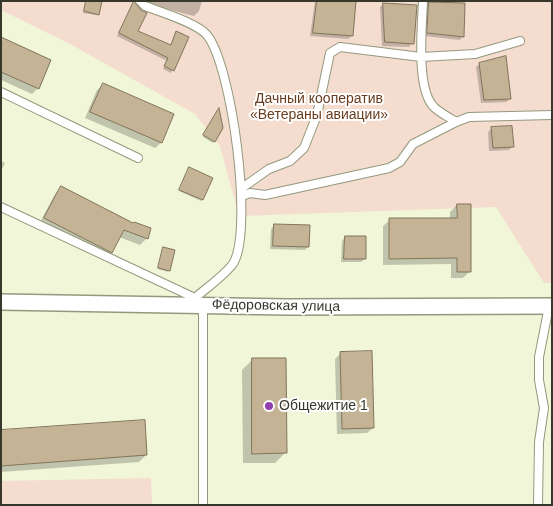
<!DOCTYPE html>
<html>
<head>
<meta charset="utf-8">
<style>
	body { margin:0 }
	#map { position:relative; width:553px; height:506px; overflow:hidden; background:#f0f6d7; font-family:Helvetica,sans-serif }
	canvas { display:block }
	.frame { position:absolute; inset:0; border:2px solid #36382c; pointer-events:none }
</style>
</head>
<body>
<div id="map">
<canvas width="553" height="506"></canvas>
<div class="frame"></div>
</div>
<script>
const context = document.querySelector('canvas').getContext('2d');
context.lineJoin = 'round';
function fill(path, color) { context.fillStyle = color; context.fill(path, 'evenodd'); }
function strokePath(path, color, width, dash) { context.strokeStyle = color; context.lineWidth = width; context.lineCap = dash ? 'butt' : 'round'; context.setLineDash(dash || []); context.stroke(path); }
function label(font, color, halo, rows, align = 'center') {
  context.font = font + ' Helvetica,sans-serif'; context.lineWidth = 4; context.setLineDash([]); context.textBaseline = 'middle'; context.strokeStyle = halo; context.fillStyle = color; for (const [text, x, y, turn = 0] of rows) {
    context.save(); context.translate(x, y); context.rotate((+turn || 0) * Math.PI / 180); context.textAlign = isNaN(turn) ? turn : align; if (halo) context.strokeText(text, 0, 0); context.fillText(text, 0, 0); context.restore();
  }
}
fill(new Path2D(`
	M1,1H552V283H544L496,207L239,216L220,146L195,114L70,44L1,10Z
	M151,478L152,505H1V481Z`), '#f4dccf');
fill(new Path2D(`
	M86,1H101L96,15L83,13Z
	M136,1H202L199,11L194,16L148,4L145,7Z
	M315,1H355L352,36L348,39L310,36Z
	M429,3L463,36L460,40L424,36L426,7Z
	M384,4L412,43L409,47L382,46L380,7Z
	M131,9L136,32L170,46L177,33L187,37L171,73L163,69L167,61L117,36Z
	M1,39L38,88L32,94L1,80Z
	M480,64L510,99L506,102L481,103L476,67Z
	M103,85L172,115L161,143L155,148L85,118L97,90Z
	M218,110L222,128L213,143L203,137Z
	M491,129L513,146L509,150L489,151L488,132Z
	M1,161L5,163L1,171Z
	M188,170L202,200L201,201L179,191Z
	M62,187L147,238L140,245L119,237L111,252L104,259L38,226L55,194Z
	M457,205L470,271L463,278H451V264L383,265V226L390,220L450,219V212Z
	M274,226L308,246L305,250L270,249L271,229Z
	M345,237L365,259L361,262H341L342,241Z
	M163,249L169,270L168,272L158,269Z
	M341,353L373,428L367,433L337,434L335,359Z
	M252,360L285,453L275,463H243L242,370Z
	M1,431L146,455L139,462L1,472Z`), '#0003');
const building = new Path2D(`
	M86,1H102L99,15L84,11Z
	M134,1L141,10L147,13L138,31L171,45L176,31L189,37L174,71L164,66L168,58L119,33Z
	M317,1H356L353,36L313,33Z
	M429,2L465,3L464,37L427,33Z
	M383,3L417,5L414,44L385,42Z
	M1,37L51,60L39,89L1,72Z
	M506,56L511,99L484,100L479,63Z
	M103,83L174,114L162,143L90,112Z
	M219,108L223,128L215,142L203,135Z
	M512,126L514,147L493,148L491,127Z
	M189,167L213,178L203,200L179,190Z
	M61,186L133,223L134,222L151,228L148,239L124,230L112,253L44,218Z
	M457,204H471V272H457V258L389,259V218H457Z
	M274,224L310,225L309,247L273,246Z
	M345,236H366V259H344Z
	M163,247L175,250L170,271L158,268Z
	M372,351L374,428L342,429L340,352Z
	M252,358H286L287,453L252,454Z
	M145,420L147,455L1,466V430Z`);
fill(building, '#c4b394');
strokePath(building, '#81745b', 1);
const lane = new Path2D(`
	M140,1L145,6C161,12 197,23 207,35C232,66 253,226 234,262C229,272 205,289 195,298
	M423,1C422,26 416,87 433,106C438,112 449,117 456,122
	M1,92L138,158
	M242,188L269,169L290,161L304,148L317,115L330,53L340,47L421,57L475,54L520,41
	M242,196L250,193L265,195L389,168L400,162L413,144L456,122L469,117L552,115
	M1,207L195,298L203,305V505
	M538,505L539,442L544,408L539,380V357L549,306`);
const street = new Path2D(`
	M1,302L287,307L552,306`);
strokePath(lane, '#94997d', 10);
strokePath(street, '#94997d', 18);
strokePath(lane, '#fff', 8);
strokePath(street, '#fff', 15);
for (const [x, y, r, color] of [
	[269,406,5,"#903faf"]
]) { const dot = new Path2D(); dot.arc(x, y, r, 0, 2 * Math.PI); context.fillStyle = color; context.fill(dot); strokePath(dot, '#fff', 2); }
label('14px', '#693c1e', '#fff', [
	["Дачный кооператив",319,99],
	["«Ветераны авиации»",319,115]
]);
label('14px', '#36382c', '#fff', [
	["Фёдоровская улица",276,306,1]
]);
label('14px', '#36382c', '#fff', [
	["Общежитие 1",279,406]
], 'left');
</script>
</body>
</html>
